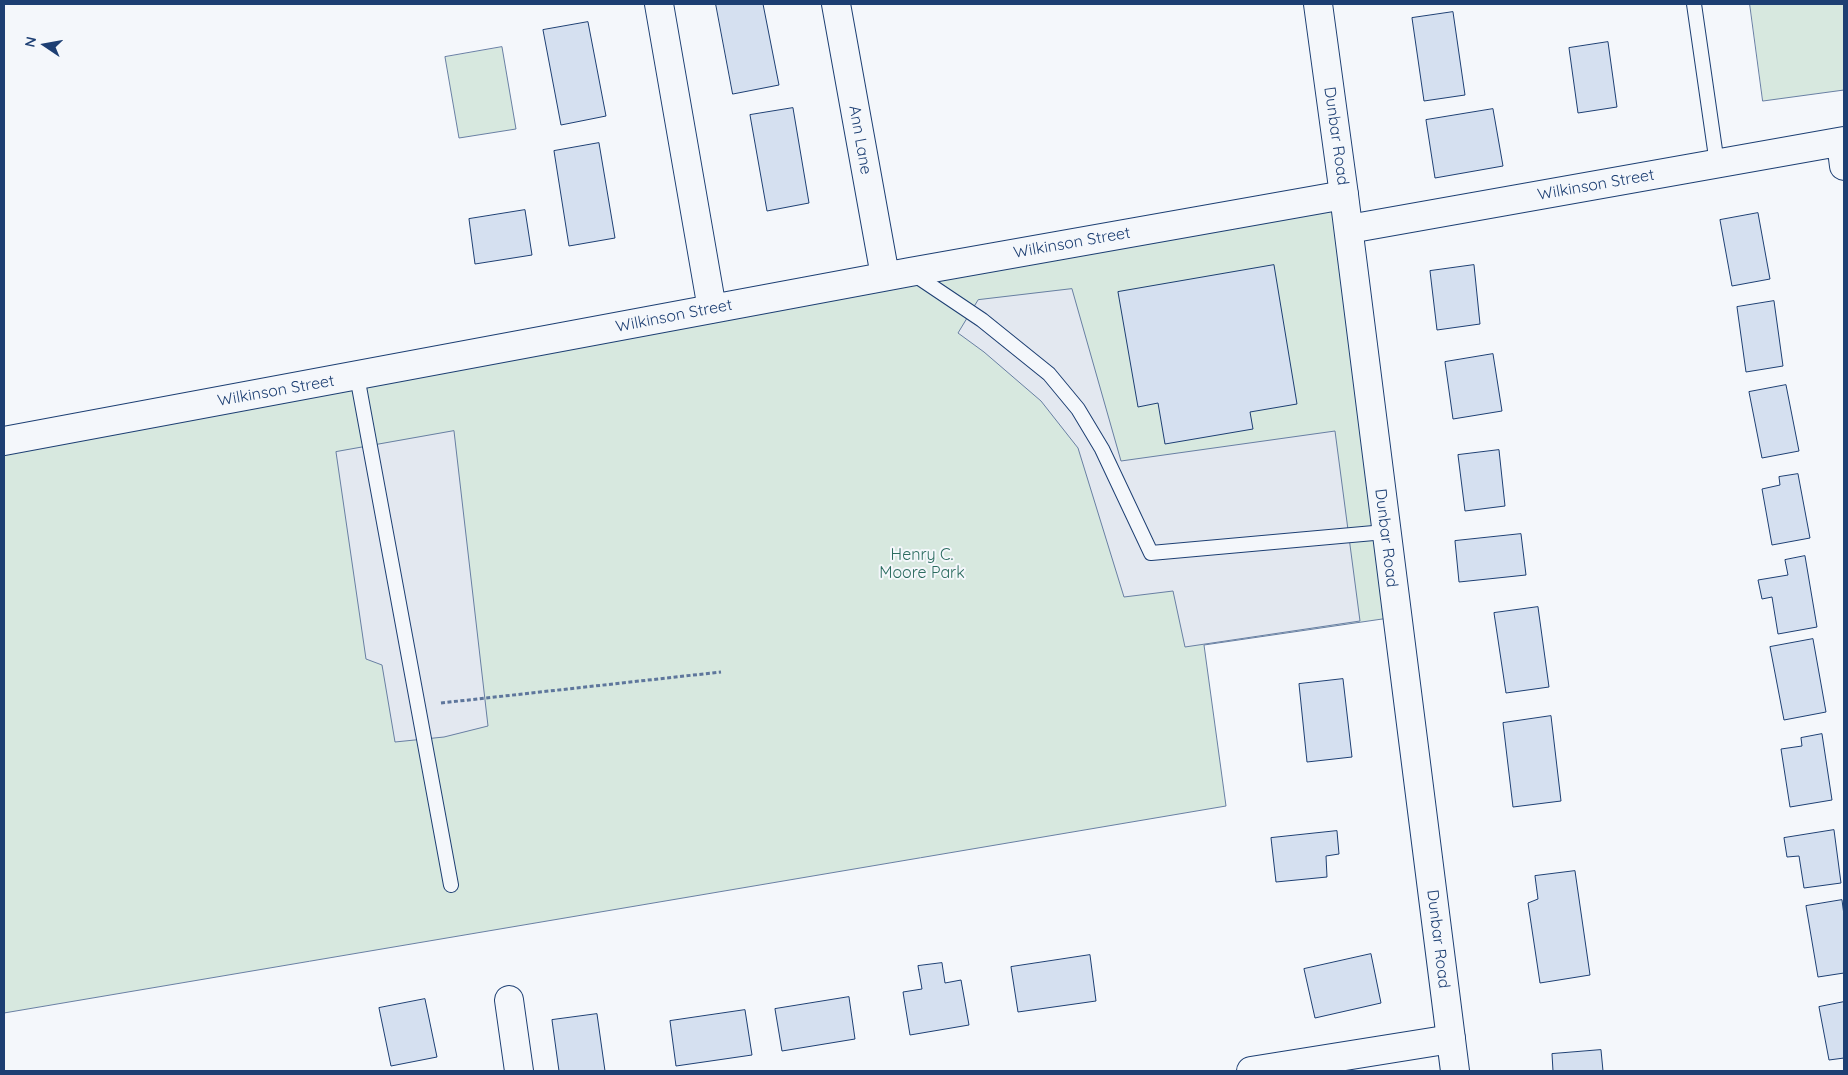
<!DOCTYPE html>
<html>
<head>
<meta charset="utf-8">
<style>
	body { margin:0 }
	#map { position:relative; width:1848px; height:1075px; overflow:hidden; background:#f4f7fb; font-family:Quicksand,sans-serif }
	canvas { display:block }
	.frame { position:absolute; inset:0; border:5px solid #1d3f73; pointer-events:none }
	.north { position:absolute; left:20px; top:20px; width:50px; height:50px; -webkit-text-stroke:4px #f4f7fb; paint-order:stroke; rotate:282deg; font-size:14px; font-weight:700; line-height:20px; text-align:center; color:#1d3f73 }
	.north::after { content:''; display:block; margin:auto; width:18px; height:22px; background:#1d3f73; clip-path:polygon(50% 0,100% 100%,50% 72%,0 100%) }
</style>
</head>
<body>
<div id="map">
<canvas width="1848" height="1075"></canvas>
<div class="frame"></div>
<div class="north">N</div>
</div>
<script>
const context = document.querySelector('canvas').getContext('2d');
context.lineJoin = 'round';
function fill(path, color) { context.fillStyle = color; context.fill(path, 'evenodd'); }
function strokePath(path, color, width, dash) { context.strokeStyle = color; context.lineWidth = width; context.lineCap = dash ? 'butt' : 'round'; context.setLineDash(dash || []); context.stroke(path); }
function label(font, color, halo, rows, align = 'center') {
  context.font = font + ' Quicksand,sans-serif'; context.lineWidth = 4; context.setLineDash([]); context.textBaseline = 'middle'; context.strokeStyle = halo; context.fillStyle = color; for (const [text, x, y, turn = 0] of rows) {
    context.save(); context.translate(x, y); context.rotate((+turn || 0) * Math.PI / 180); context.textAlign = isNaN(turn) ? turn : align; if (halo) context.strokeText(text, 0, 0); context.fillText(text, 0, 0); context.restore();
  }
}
const green = new Path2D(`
	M1750,4H1844V90L1763,101Z
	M502,47L516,129L459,138L445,57Z
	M1344,195L1396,617L1204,645L1226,806L4,1013V441Z`);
fill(green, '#d7e8df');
strokePath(green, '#687fa3', 1);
const parking = new Path2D(`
	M1072,289L1121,461L1335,431L1360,621L1185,647L1173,591L1124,597L1078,448L1041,401L984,352L958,333L978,300Z
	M454,431L488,726L444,737L395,742L382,665L366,659L336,452Z`);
fill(parking, '#e3e8f0');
strokePath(parking, '#687fa3', 1);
const building = new Path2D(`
	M716,4H763L779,85L733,94Z
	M1453,12L1465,95L1424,101L1412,18Z
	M588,22L606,116L561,125L543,30Z
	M1608,42L1617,107L1578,113L1569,48Z
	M793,108L809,203L767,211L750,115Z
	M1493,109L1503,166L1435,178L1426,120Z
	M599,143L615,238L569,246L554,151Z
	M525,210L532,255L475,264L469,219Z
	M1758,213L1770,279L1732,286L1720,220Z
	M1274,265L1297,404L1250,412L1253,429L1165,444L1158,403L1138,407L1118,292Z
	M1474,265L1480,324L1437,330L1430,271Z
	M1774,301L1783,366L1746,372L1737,307Z
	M1493,354L1502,411L1453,419L1445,362Z
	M1786,385L1799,451L1762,458L1749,392Z
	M1499,450L1505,506L1465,511L1458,455Z
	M1798,474L1810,538L1772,545L1762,489L1780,485L1779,477Z
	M1521,534L1526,575L1459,582L1455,541Z
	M1805,556L1817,627L1778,634L1772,597L1762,599L1758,580L1788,575L1785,560Z
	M1538,607L1549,687L1506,693L1494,613Z
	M1813,639L1826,712L1784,720L1770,647Z
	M1343,679L1352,757L1307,762L1299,684Z
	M1551,716L1561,801L1513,807L1503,723Z
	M1822,734L1832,800L1790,807L1781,749L1802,746L1801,738Z
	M1834,830L1841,883L1804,888L1799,856L1787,857L1784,838Z
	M1337,831L1339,854L1326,856L1327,877L1276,882L1271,838Z
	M1575,871L1590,975L1540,983L1528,903L1538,899L1535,876Z
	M1842,900L1844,915V973L1818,977L1806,906Z
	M1371,954L1381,1003L1315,1018L1304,969Z
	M1090,955L1096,1001L1018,1012L1011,967Z
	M942,963L945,983L961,980L969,1025L910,1035L903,992L922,989L918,966Z
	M849,997L855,1039L782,1051L775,1009Z
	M425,999L437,1057L391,1066L379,1008Z
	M1844,1002V1058L1829,1060L1819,1007Z
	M745,1010L752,1055L676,1066L670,1021Z
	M597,1014L605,1071H559L552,1020Z
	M1601,1050L1603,1071H1553L1552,1054Z`);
fill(building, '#d5e0f0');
strokePath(building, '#1d3f73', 1);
const lane = new Path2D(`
	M1694,4L1717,164
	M912,273L982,320L1049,374L1078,409L1102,449L1151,553L1385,532
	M357,376L451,885`);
const street = new Path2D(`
	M659,4L712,309
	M836,4L885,276
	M1841,142L1844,166
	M1349,229L1844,141
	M4,441L910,272L1344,195
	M509,1000L519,1071
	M1251,1071L1451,1039`);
const secondary = new Path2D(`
	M1318,4L1344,195L1455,1071`);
strokePath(lane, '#1d3f73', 16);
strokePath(street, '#1d3f73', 30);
strokePath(secondary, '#1d3f73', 30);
strokePath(new Path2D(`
	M441,703L721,672`), '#5e769c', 3, [4, 2.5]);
strokePath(lane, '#f4f7fb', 14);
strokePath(street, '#f4f7fb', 28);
strokePath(secondary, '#f4f7fb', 28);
label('16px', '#1d3f73', '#f4f7fb', [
	["Dunbar Road",1336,136,82],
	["Ann Lane",860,140,80],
	["Wilkinson Street",1596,185,-10],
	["Wilkinson Street",1072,243,-10],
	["Wilkinson Street",674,316,-11],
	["Wilkinson Street",276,391,-10],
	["Dunbar Road",1386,538,83],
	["Dunbar Road",1438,939,83]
]);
label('16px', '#2c6c60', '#f4f7fb', [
	["Henry C.",922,555],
	["Moore Park",922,573]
]);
</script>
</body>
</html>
